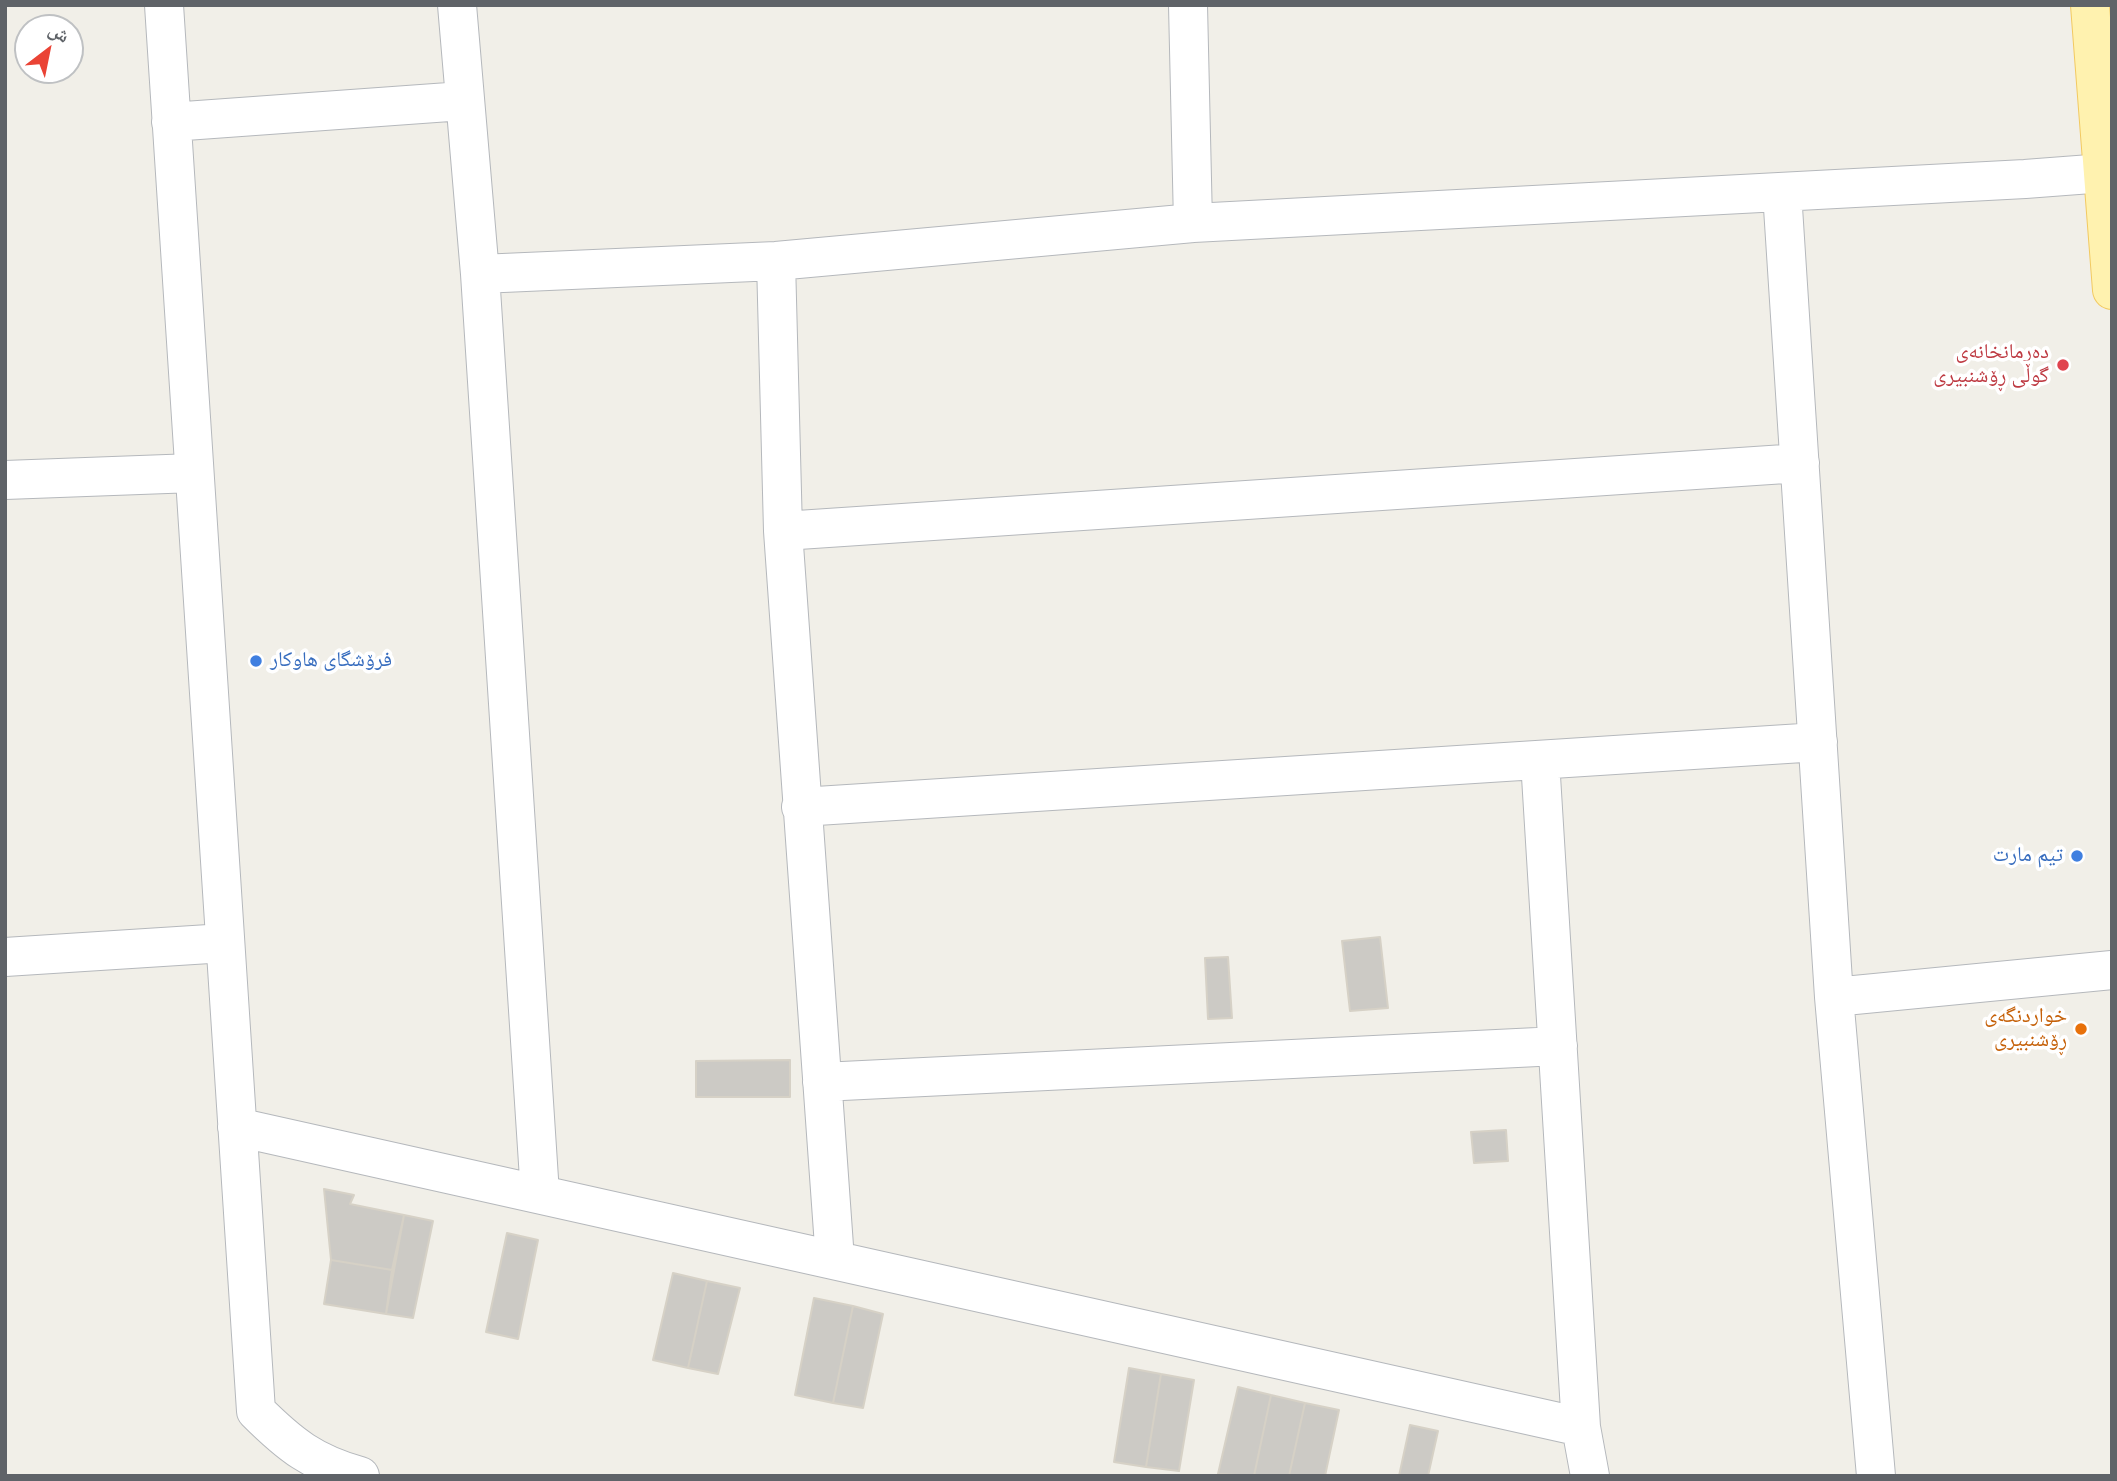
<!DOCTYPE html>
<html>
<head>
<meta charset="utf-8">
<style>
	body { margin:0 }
	#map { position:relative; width:2117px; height:1481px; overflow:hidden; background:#f1efe8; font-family:Roboto,"Noto Naskh Arabic",sans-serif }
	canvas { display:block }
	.frame { position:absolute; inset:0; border:7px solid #5f6368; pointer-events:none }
	.north { position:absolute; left:14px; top:14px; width:70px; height:70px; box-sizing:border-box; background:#fff; border:2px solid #bfc1c3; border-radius:50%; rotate:32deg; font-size:19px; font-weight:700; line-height:28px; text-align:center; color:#5f6368 }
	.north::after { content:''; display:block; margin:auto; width:24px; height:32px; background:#ea4335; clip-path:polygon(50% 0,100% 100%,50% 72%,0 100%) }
</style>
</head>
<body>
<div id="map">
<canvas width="2117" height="1481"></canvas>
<div class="frame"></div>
<div class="north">ش</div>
</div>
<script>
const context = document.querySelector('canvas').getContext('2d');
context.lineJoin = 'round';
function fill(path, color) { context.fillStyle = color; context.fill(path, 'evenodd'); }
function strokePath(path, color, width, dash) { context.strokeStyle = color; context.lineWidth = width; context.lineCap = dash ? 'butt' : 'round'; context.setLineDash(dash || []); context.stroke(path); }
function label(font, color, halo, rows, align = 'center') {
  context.font = font + ' Roboto,"Noto Naskh Arabic",sans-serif'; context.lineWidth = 7; context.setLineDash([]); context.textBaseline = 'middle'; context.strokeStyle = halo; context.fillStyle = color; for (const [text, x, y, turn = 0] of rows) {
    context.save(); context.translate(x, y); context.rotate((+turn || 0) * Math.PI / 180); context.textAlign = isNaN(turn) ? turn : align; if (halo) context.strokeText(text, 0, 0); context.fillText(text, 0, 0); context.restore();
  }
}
const building = new Path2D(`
	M1380,937L1388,1008L1350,1011L1342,941Z
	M1228,957L1232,1018L1208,1019L1205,958Z
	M790,1060V1097H696V1061Z
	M1506,1130L1508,1161L1474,1163L1471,1132Z
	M324,1189L354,1195L350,1204L404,1215L392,1270L331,1260Z
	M404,1215L433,1221L413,1318L386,1314Z
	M507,1233L538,1240L518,1339L486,1332Z
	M331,1260L392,1270L386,1314L324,1304Z
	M673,1273L707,1281L688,1368L653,1360Z
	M707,1281L740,1288L718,1374L688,1368Z
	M814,1298L853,1306L833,1403L795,1395Z
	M853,1306L883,1314L863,1408L833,1403Z
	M1129,1368L1161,1374L1146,1467L1114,1462Z
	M1161,1374L1194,1380L1179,1471L1146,1467Z
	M1238,1387L1271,1395L1254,1476L1218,1474Z
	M1271,1395L1305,1403L1289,1476H1254Z
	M1305,1403L1339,1410L1325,1476H1289Z
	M1410,1425L1438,1431L1428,1476H1399Z`);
fill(building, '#cccac5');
strokePath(building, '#d6d1c6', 2);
const minor = new Path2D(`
	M164,5L256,1411C290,1445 313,1463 360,1476
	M457,5L480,274L540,1194
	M1188,5L1193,223
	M171,122L463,101
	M1782,192L1834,997L1876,1476
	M776,261L783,531L835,1260
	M480,274L776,261L1193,223L2025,179L2104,173
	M5,480L194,473
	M783,531L1800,463
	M1540,760L1581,1427L1590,1476
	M801,807L1818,742
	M5,957L225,943
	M1834,997L2112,970
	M822,1082L1558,1046
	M237,1127L1581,1427`);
const major = new Path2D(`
	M2090,5L2112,290`);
strokePath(minor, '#b5b8bc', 40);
strokePath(major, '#f2c960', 40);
strokePath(minor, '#fff', 38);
strokePath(major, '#fff2af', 38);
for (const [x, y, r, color] of [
	[2063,365,7,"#e0444e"],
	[256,661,7,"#3f7fe0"],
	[2077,856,7,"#3f7fe0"],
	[2081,1029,7,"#e8710a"]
]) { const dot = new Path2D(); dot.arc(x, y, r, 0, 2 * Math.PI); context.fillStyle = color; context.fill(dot); strokePath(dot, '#fff', 2.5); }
label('21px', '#be3a42', '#fff', [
	["دەرمانخانەی",2049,353],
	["گوڵی ڕۆشنبیری",2049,377]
], 'right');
label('21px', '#366cbe', '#fff', [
	["فرۆشگای ھاوکار",270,661],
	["تیم مارت",2063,856,"right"]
], 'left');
label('21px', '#c56008', '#fff', [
	["خواردنگەی",2067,1017],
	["ڕۆشنبیری",2067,1041]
], 'right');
</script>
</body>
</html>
